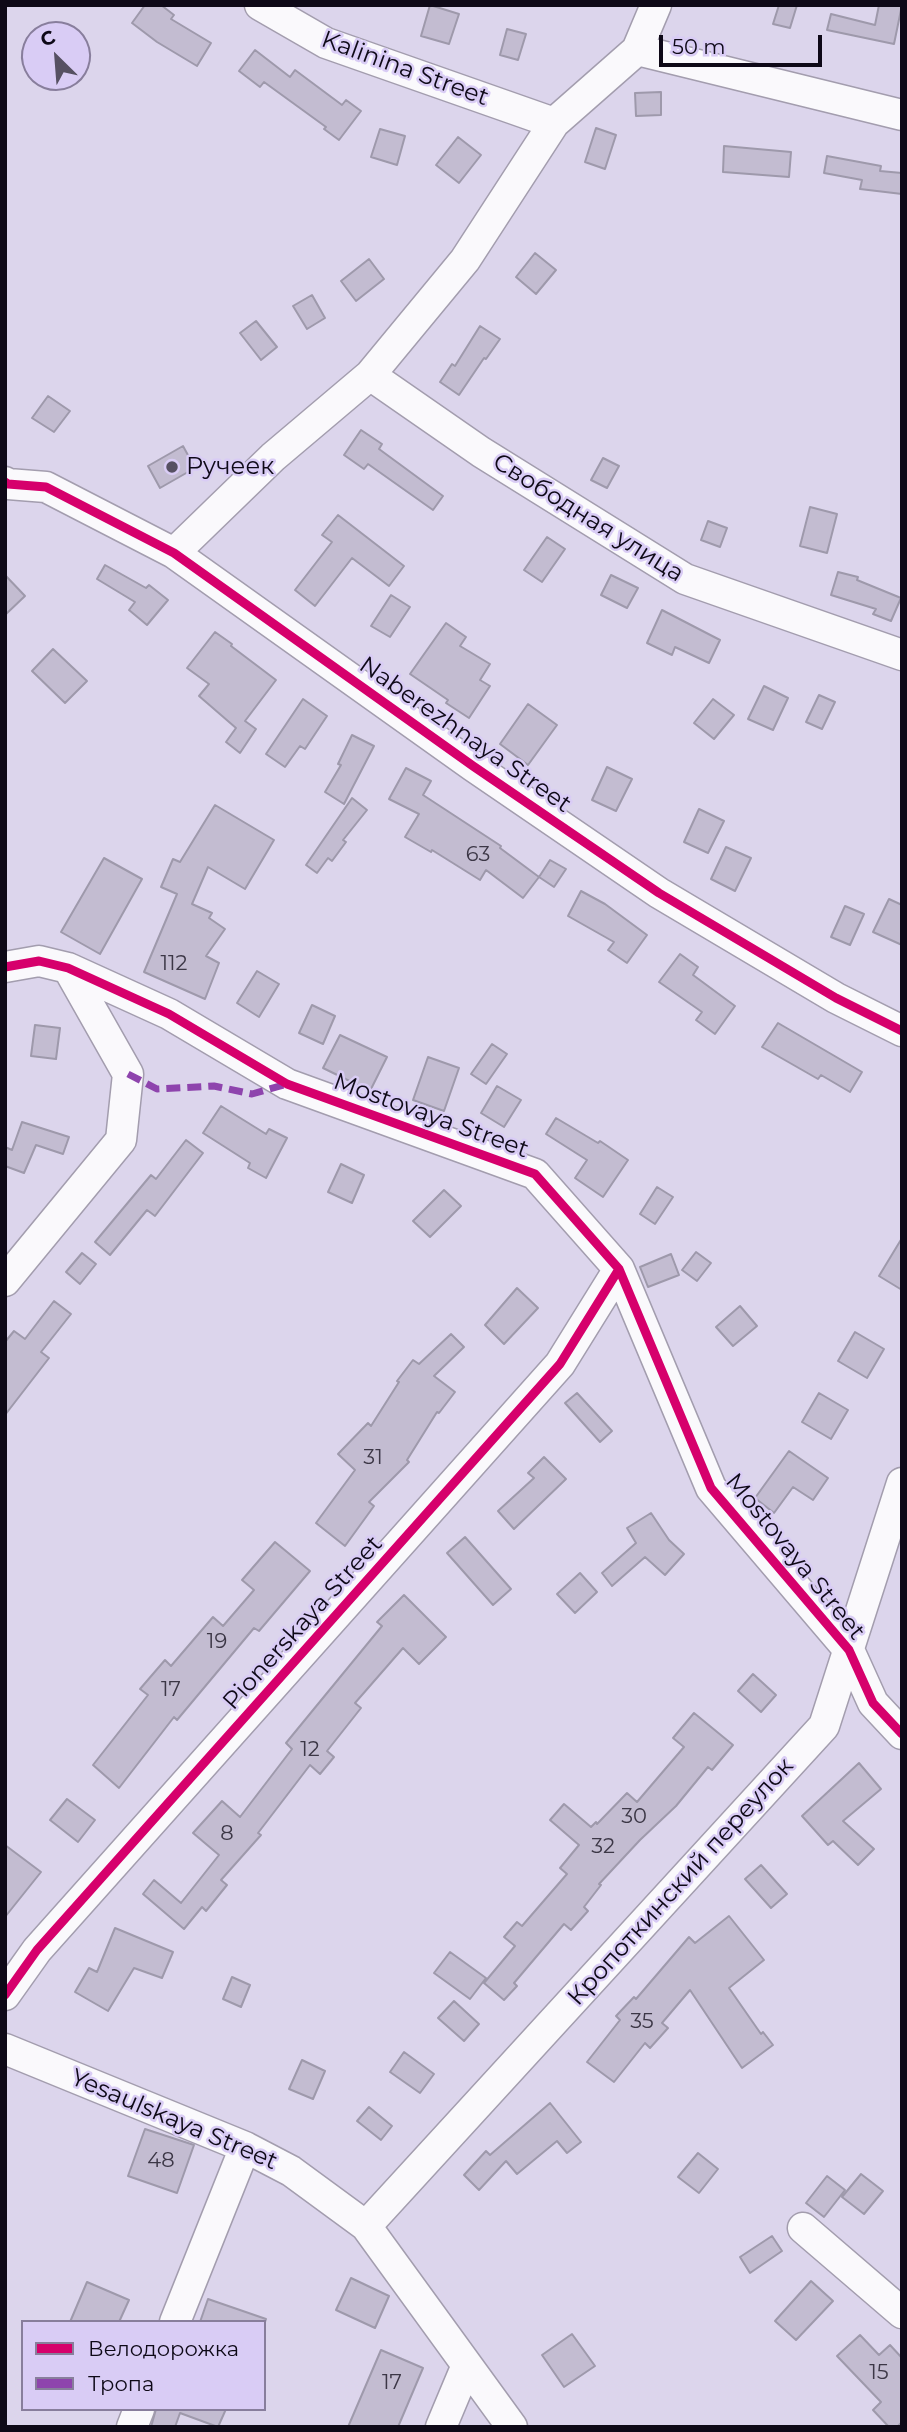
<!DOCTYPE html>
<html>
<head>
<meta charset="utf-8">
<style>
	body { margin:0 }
	#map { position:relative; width:907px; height:2432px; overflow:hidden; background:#dcd5ec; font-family:Montserrat,sans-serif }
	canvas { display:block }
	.frame { position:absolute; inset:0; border:7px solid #0e0917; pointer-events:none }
	.legend { position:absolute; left:21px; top:2320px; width:245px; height:91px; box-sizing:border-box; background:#d9ccf5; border:2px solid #887e9c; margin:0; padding:9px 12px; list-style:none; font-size:21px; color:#0e0917 }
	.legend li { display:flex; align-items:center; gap:14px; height:35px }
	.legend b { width:35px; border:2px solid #887e9c }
	.north { position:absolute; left:21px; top:21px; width:70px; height:70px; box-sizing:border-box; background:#d9ccf5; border:2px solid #887e9c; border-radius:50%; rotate:335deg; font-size:19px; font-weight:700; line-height:28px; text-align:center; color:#0e0917 }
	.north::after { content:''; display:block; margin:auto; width:24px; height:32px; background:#565062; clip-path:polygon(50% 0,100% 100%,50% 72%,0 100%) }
	.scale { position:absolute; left:659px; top:35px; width:163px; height:32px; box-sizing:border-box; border:4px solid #0e0917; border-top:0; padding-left:9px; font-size:21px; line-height:24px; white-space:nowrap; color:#0e0917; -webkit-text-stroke:5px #d9ccf5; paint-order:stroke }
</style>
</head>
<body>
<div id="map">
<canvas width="907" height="2432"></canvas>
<div class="frame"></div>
<ul class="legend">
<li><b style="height:9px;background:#d6006c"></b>Велодорожка</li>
<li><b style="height:9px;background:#8e44ad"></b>Тропа</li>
</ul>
<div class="north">С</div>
<div class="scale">50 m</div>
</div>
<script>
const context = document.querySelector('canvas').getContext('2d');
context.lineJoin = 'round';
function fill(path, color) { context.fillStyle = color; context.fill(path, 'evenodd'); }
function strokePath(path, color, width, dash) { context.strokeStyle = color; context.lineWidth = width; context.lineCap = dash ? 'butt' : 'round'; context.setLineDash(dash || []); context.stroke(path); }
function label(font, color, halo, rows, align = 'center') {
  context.font = font + ' Montserrat,sans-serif'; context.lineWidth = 5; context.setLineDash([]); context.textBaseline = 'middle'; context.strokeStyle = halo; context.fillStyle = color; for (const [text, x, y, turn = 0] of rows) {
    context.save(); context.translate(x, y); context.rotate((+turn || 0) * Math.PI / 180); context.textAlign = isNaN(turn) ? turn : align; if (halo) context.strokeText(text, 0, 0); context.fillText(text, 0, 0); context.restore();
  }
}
const building = new Path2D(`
	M145,5H161L174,15L171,19L211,43L197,66L157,42L132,23Z
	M430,5L459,14L449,44L421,36Z
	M779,5H797L790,28L773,24Z
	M879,5H902L894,44L827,30L831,14L875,25Z
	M507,29L526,34L518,60L500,55Z
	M255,50L290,77L295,70L342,105L346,100L361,111L339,140L324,129L326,127L264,82L260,87L239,71Z
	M661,92V115L636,116L635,93Z
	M596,128L616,135L605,169L585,162Z
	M380,129L405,136L397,165L371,157Z
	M458,137L481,155L459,183L436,165Z
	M724,146L791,152L789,177L723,172Z
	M827,156L881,166L880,171L902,173V194L860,189L862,180L824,173Z
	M535,253L556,270L536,294L516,277Z
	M369,259L384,279L356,301L341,281Z
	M312,295L325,318L307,329L293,306Z
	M256,321L277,347L261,360L240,333Z
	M480,326L500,339L486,359L484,358L459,395L440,382L452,364L455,366Z
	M48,396L70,411L54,432L32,418Z
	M361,430L382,444L379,449L443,496L433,510L368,464L364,469L344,455Z
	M183,446L195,468L160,488L148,466Z
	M603,458L619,466L607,488L591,480Z
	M810,507L837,514L827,553L800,546Z
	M338,515L404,566L389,586L352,558L315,606L295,590L332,542L322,535Z
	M708,521L727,528L720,547L701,540Z
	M547,537L565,549L542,582L524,570Z
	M105,565L146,588L149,585L168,600L147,625L129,610L135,602L97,579Z
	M838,572L858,577L857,580L901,598L891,621L873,614L876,609L831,595Z
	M5,575L25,596L5,615Z
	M611,575L638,588L627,608L601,595Z
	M391,595L410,607L390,637L371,626Z
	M662,610L720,640L709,663L675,647L672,655L647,643Z
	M446,623L466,637L460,646L490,664L480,680L490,686L469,718L446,703L448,700L410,674Z
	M215,632L232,644L231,646L276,680L245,721L256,729L240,753L226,742L236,728L199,696L209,684L187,668Z
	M53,649L87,681L65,703L32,671Z
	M764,686L788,698L773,730L748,719Z
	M819,695L835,702L822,729L806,722Z
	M303,699L327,716L305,749L300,746L285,767L266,754Z
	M713,699L734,715L714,739L694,723Z
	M528,704L557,725L528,765L500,744Z
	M352,735L374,746L344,804L325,792L341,765L338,764Z
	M607,767L632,779L616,811L592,800Z
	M406,768L431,781L423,795L501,846L500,848L539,877L523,898L486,870L480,880L432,850L431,852L405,837L419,814L389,799Z
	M352,798L367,810L343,840L346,842L332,861L328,858L317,873L306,865Z
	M215,805L274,840L245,889L208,867L192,904L212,913L209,918L225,929L206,956L219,963L205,999L144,972L177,894L161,887L173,859L180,862Z
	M699,809L724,821L708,853L684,842Z
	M726,847L751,858L735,891L711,879Z
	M104,858L142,879L100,954L61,932Z
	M550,860L566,869L554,887L539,877Z
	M581,891L605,904L647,935L627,963L608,950L614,942L568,916Z
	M889,899L902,905V945L873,932Z
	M845,906L864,914L850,945L831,937Z
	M680,954L698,967L693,975L735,1006L715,1034L696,1020L702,1012L659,982Z
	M257,971L279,984L259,1017L237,1003Z
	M312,1005L335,1016L323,1044L299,1033Z
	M778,1023L862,1072L850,1092L821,1075L818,1079L762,1047Z
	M35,1025L60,1028L56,1059L31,1056Z
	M340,1035L387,1057L370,1091L323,1068Z
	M492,1044L507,1054L486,1084L471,1074Z
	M428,1057L459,1068L444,1111L413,1100Z
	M497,1086L521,1100L504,1127L481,1113Z
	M221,1106L266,1134L269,1129L287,1138L266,1178L248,1168L250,1163L203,1133Z
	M556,1118L598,1143L600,1141L628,1160L603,1197L575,1178L587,1160L546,1134Z
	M22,1122L69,1137L63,1154L36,1145L24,1173L5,1166V1147L12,1150Z
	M186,1140L203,1153L155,1216L147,1210L110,1255L95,1242L151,1175L156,1179Z
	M341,1164L364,1175L352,1203L328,1192Z
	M657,1187L673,1197L655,1224L640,1214Z
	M444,1190L461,1206L430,1237L413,1221Z
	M902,1238V1290L879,1276Z
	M696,1252L711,1263L697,1281L682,1270Z
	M82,1253L96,1264L80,1284L66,1272Z
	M671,1254L679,1275L648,1287L640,1267Z
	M517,1288L538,1308L504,1344L485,1325Z
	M54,1301L71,1314L41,1352L49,1358L5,1415V1342L14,1331L25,1339Z
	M740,1306L757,1326L733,1346L716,1327Z
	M855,1332L884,1349L867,1378L838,1361Z
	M451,1334L464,1347L434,1376L455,1392L439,1413L437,1412L407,1460L409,1462L369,1502L374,1506L345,1546L316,1523L355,1470L338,1454L368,1423L371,1426L399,1382L397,1381L413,1360L419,1364Z
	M577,1393L612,1431L600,1442L565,1403Z
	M819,1393L848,1410L831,1439L802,1422Z
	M789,1451L828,1478L813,1500L793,1487L774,1513L755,1498Z
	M544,1457L566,1479L514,1529L498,1511L534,1478L528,1473Z
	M651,1513L669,1540L684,1554L665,1575L645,1557L612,1586L602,1573L636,1543L627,1528Z
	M465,1537L511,1589L493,1605L447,1553Z
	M275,1542L310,1571L259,1631L254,1628L177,1720L174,1717L119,1788L93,1765L148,1695L140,1689L165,1660L171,1666L213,1617L223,1626L254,1590L242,1580Z
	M580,1573L597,1592L575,1613L557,1594Z
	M404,1595L446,1637L419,1664L403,1648L355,1703L361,1708L327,1751L334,1757L320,1774L310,1765L258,1833L261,1835L221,1880L227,1885L206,1911L202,1907L184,1929L143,1894L154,1880L181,1903L219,1855L193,1833L222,1801L240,1817L292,1749L286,1743L382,1626L377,1622Z
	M753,1674L776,1695L761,1712L738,1691Z
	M694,1713L733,1745L712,1770L708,1767L676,1806L640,1840L599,1884L601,1885L584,1907L588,1911L571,1930L564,1924L514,1983L517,1986L504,2000L484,1983L515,1946L504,1937L517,1922L522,1926L567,1874L560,1868L579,1845L550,1820L564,1804L591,1827L596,1822L597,1824L627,1793L637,1802L684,1747L673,1738Z
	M859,1763L881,1789L843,1821L874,1849L858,1865L833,1841L828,1845L802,1816Z
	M67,1799L95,1820L78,1842L50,1820Z
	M5,1845L41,1872L5,1917Z
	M761,1865L787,1894L771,1908L745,1879Z
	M729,1916L764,1960L729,1988L761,2034L763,2032L773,2045L742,2068L690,1990L662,2023L668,2028L650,2048L645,2043L614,2082L587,2062L620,2020L616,2016L634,1997L636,1999L689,1937L695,1943Z
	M115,1928L173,1952L162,1978L134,1968L108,2011L75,1992L89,1968L97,1972Z
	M450,1952L486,1978L470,1999L434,1973Z
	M232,1977L250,1985L241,2007L223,1999Z
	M454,2001L479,2024L464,2041L438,2018Z
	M404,2052L434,2074L420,2093L390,2072Z
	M302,2060L325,2071L313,2099L289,2089Z
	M550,2103L581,2142L567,2153L557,2141L517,2174L506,2161L479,2190L464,2175L486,2151L490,2155Z
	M369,2107L392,2126L381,2140L357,2121Z
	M145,2129L194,2145L177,2193L128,2176Z
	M698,2153L718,2169L699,2193L678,2177Z
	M861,2174L883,2191L864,2214L842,2197Z
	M827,2176L845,2190L824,2217L806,2203Z
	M772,2236L782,2251L750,2273L740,2257Z
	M351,2278L389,2296L375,2328L336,2310Z
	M811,2281L833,2301L796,2340L775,2321Z
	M87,2282L129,2300L119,2322H70Z
	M208,2299L266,2319L265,2322H200Z
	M572,2334L595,2366L564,2387L542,2355Z
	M860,2335L879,2355L890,2345L902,2358V2422L897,2427H889L873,2410L881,2402L837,2356Z
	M381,2350L423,2368L398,2427H348Z
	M156,2409H226L218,2427L180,2413L175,2427H151Z`);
fill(building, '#c3bcd1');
strokePath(building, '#9e99ab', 2);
const minor = new Path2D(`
	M260,5L326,43L554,123
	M637,50L902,115
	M370,375L481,452L685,579L902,655
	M5,482L8,484L46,487L174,553L473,766L659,893L836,998L902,1031
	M174,553L273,457L370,375L465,260L554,123L637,50L656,5
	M5,967L39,961L68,968L169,1014L287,1084L535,1174L619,1269L711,1488L849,1650L873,1703L902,1734
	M5,1281L121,1140L128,1074L68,968
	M5,1995L37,1950L560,1364L619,1269
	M5,2049L245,2147L291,2171L366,2226L512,2427
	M366,2226L824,1726L902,1483
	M803,2228L902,2313
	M175,2322L245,2147
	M132,2427L139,2409
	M441,2427L467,2365`);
strokePath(minor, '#a39dae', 33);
strokePath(minor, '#faf9fc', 30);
strokePath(new Path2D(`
	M128,1074L157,1089L214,1086L252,1094L287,1084`), '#8e44ad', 7, [14, 7]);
strokePath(new Path2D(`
	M5,482L8,484L46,487L174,553L473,766L659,893L836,998L902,1031
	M5,967L39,961L68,968L169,1014L287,1084L535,1174L619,1269L711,1488L849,1650L873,1703L902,1734
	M5,1995L37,1950L560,1364L619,1269`), '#d6006c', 9);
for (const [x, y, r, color] of [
	[172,467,7,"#565062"]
]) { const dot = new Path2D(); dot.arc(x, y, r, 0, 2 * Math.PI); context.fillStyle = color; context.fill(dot); strokePath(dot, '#d9ccf5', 2.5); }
label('21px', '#3c3746', null, [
	["63",478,855],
	["112",174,964],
	["31",373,1458],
	["19",217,1642],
	["17",171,1690],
	["12",310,1750],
	["30",634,1817],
	["8",227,1834],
	["32",603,1847],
	["35",642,2022],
	["48",161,2161],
	["15",879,2373],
	["17",392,2383]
]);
label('24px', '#0e0917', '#d9ccf5', [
	["Kalinina Street",405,69,20],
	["Свободная улица",588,518,32],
	["Naberezhnaya Street",465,735,35],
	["Mostovaya Street",431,1116,20],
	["Mostovaya Street",795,1557,51],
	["Pionerskaya Street",303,1623,-48],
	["Кропоткинский переулок",681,1882,-48],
	["Yesaulskaya Street",174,2120,23]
]);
label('24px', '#0e0917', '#d9ccf5', [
	["Ручеек",186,467]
], 'left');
</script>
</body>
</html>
